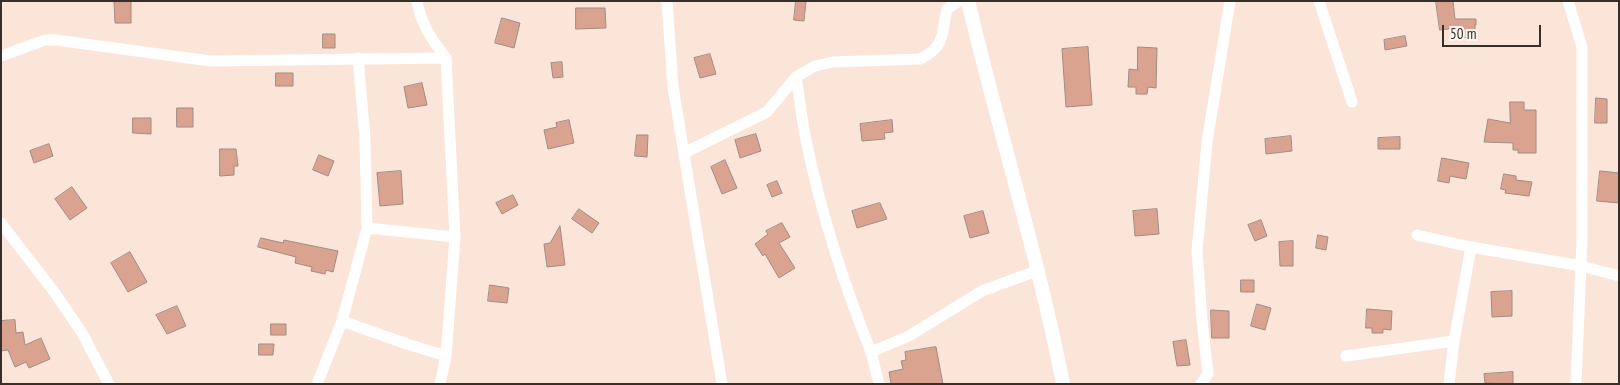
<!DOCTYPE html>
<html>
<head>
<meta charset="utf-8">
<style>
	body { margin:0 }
	#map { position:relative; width:1620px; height:385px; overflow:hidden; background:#fbe5d9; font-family:"PT Sans Narrow",sans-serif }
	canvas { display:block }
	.frame { position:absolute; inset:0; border:2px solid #372f2a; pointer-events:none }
	.scale { position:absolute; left:1442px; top:25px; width:99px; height:22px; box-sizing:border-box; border:2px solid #372f2a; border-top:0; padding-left:6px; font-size:15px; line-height:18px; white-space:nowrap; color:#372f2a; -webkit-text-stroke:4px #fef5f0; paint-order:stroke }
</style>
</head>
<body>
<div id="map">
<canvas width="1620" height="385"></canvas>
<div class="frame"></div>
<div class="scale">50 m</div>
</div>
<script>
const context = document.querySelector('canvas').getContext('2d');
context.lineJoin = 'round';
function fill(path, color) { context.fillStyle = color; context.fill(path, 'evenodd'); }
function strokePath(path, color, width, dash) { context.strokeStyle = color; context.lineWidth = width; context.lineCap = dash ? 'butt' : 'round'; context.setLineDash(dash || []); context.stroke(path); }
const building = new Path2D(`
	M131,1V23H115L114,2Z
	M796,1H806L804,21L794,20Z
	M1436,1H1453L1455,19H1476V25L1474,26H1475V38L1456,37L1457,28L1440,30Z
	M576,8H605L606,28L576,29Z
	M502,18L520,23L514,48L495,43Z
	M323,34H335V48H323Z
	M1405,36L1407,46L1385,50L1384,40Z
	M1088,47L1092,105L1066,107L1062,49Z
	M1138,47L1157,48L1156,88L1148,87L1147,94H1136V87H1128L1129,69L1137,70Z
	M710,54L716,74L700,78L694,58Z
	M562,62L563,77L553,78L551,63Z
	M276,73H293V86H276Z
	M422,83L427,105L408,108L404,87Z
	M1596,98L1607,99V123H1595Z
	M1510,102H1524V110H1536V153H1518V150H1513V143L1484,142L1488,119L1510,123Z
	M177,108H193V127H177Z
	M133,118H151V134L133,133Z
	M569,120L574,143L548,149L544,130L557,127L556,123Z
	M892,120L893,132L884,133L885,139L862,141L860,124Z
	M756,134L761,151L740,158L735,140Z
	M637,135H648L647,157L635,156Z
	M1291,136L1292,151L1266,154L1265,139Z
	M1400,137V149H1378V138Z
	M49,144L53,156L34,163L30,151Z
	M220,149H236L238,166H234V175L220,176Z
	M319,155L334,161L328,176L313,170Z
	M1442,158L1469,163L1466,179L1450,176L1449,183L1438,181Z
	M725,160L737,188L722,194L711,167Z
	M401,171L403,204L380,206L377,173Z
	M1600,171L1619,173V203L1597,201Z
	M1504,174L1516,176V180L1532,182L1529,196L1505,193L1506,190L1501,189Z
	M777,181L782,193L772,197L767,185Z
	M72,187L87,208L70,220L55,199Z
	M513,195L518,205L502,214L496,203Z
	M880,203L887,219L857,228L852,211Z
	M579,209L599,223L592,233L572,219Z
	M1157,209L1159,234L1135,236L1133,211Z
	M983,211L989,233L970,238L964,216Z
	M1261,220L1267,236L1255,241L1248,225Z
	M782,223L790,237L779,243L795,268L779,278L765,254L763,256L755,244L768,234L766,231Z
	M560,226L565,265L547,267L544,244L550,243Z
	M1318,235L1328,237L1326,250L1316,248Z
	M261,238L283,243L284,240L338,251L333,272L326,270L325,274L311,271L312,267L295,263L296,257L258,247Z
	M1293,241V266H1280L1279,242Z
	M130,252L147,282L128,292L111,263Z
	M1241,280H1254V292H1241Z
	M490,285L509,288L507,303L488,301Z
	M1512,291V316L1492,317L1491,292Z
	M1257,304L1271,308L1265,330L1251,326Z
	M177,306L186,326L167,334L156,315Z
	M1367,309L1392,311L1391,330L1383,329V333H1372V328H1366Z
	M1211,310L1229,311V338H1212Z
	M15,320L16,333L23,332L25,345L41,338L50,359L29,368L26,362L15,367L8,350L1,351V321Z
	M271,324H286V335H271Z
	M1186,340L1190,365L1177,366L1173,342Z
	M259,344H274L273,355H259Z
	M936,347L943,384H891L889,372L903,369L901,361L906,360L905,352Z
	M1513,372V384L1485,383L1484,374Z`);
fill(building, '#d9a390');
strokePath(building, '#a18c84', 1);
strokePath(new Path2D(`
	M417,1C421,24 432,40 446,58L455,237L446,356
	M667,1L673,87L722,384
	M959,1L947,9C941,35 946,46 920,59L833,62L815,66L796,77C800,100 802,123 807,145C822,216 844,285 871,352L909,336L982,291L1039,270
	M1319,1L1352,102
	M1568,1L1582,47V239L1576,384
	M1,56L45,40H56L210,61L446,58
	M684,153L767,112L796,77
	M1,223L55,293L82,333L109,384
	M367,228L455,237
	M1417,235L1471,247
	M342,321L407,344L446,356L440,384
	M871,352L879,384
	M1346,356L1454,341
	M317,384L342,321L367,228L365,138L358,58
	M1201,384L1208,374L1202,320L1197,251L1207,142L1230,1
	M1449,384L1454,341L1471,247L1581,266L1619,276`), '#fff', 11);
strokePath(new Path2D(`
	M968,1C998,129 1038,255 1063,384`), '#fff', 14);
</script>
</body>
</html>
